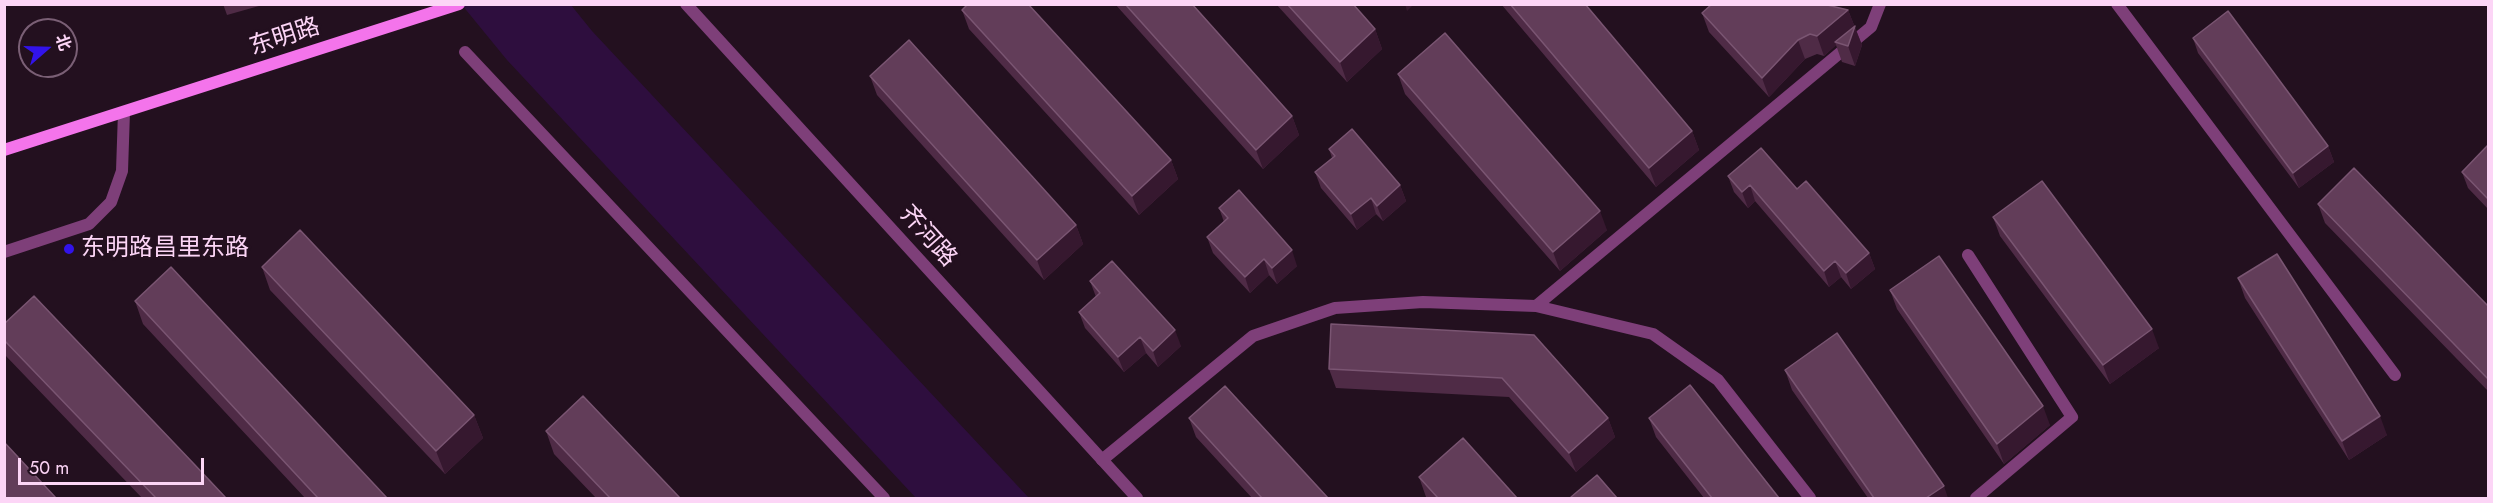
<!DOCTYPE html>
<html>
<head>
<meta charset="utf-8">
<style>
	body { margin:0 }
	#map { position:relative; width:2493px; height:503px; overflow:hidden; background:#23101f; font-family:Jost,"Noto Sans SC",sans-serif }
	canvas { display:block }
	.frame { position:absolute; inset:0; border:6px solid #fcd5f6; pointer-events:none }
	.north { position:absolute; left:18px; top:18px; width:60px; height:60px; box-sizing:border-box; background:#23101f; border:2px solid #7a5f75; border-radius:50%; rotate:70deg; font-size:16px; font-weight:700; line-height:24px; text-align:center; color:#fcd5f6 }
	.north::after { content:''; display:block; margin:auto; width:21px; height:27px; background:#3213ea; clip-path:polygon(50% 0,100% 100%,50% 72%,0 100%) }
	.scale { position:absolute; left:18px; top:458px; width:186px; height:27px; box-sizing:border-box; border:3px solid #fcd5f6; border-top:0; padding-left:8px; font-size:18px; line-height:21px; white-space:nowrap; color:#fcd5f6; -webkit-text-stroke:4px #23101f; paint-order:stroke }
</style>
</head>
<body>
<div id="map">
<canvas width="2493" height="503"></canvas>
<div class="frame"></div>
<div class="north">北</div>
<div class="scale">50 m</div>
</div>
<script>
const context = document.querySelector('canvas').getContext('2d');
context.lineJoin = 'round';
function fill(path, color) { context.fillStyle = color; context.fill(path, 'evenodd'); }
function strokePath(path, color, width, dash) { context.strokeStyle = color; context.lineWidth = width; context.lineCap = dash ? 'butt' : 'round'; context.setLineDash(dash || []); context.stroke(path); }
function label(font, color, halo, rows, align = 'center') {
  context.font = font + ' Jost,"Noto Sans SC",sans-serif'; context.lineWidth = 6; context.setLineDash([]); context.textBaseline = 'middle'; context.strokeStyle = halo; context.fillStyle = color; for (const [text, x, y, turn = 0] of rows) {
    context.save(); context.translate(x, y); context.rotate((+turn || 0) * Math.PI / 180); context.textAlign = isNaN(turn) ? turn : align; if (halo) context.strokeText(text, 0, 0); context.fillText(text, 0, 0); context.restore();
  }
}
fill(new Path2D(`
	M462,5H571L592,31L1029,498H916L507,60Z`), '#2e0e3e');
strokePath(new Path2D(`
	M2117,4L2395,375
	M465,52L884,498
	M4,252L89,224L111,202L122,171L124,112
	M1968,255L2072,417L1976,498
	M1536,306L1871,27L1880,4
	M1102,460L1253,336L1335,308L1423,302L1536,306L1653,334L1718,380L1810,498`), '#7e3f79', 12);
strokePath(new Path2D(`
	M686,4L1137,498`), '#7e3f79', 12);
strokePath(new Path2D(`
	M4,150L459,4`), '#f474eb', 12);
fill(new Path2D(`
	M223,4H266L227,15Z
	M1115,4H1192L1292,116L1299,135L1263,169Z
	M1276,4H1353L1375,29L1382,49L1347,82Z
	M1501,4H1585L1692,131L1699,150L1656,187Z
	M962,10L1171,160L1178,179L1139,215L969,29Z
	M1848,10L1862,45L1855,66L1842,62L1836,45L1824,56L1817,54L1805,59L1769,97L1709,32L1702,13Z
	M2193,38L2328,146L2334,162L2299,188L2198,53Z
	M1398,74L1607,230L1560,271L1405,94Z
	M870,76L1076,225L1083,244L1044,280L877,95Z
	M2488,145V209L2468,188L2462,172Z
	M1329,149L1400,185L1406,201L1383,221L1376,214L1357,230L1321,188L1315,172L1332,158Z
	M1728,176L1797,189L1869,253L1875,269L1851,289L1841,277L1829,287L1755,201L1748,208L1734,192Z
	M2318,204L2488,306V391L2325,223Z
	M1219,208L1297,266L1277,284L1269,275L1250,293L1213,253L1207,237L1224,222Z
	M1993,217L2159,348L2110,384L2000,236Z
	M262,267L474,415L483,438L445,474L270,290Z
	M2238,278L2387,435L2349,460L2245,298Z
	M1090,281L1181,346L1158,367L1146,353L1124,372L1085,328L1079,312L1096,297Z
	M1890,290L2050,425L2004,464L1897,309Z
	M135,301L387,498H305L143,324Z
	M4,324L226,498H142L5,355Z
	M1534,335L1608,418L1615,437L1576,472L1509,397L1336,388L1329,369Z
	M1785,370L1948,498H1868L1792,390Z
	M1189,418L1328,498H1252L1196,437Z
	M1649,418L1779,498H1704L1656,437Z
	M546,431L680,498H596L554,454Z
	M1419,477L1517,498H1428L1426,497Z`), '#4f2b46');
fill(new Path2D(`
	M1405,4H1414L1407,11Z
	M1848,10L1862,45L1855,66L1848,46L1835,42L1836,45L1824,56L1817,36Z
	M1375,29L1382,49L1347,82L1340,62Z
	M1798,40L1805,59L1769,97L1762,78Z
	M1292,116L1299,135L1263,169L1256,150Z
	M1692,131L1699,150L1656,187L1649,168Z
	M2328,146L2334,162L2299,188L2293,173Z
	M1171,160L1178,179L1139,215L1132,196Z
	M1400,185L1406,201L1383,221L1377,206Z
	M1750,185L1755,201L1748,208L1742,192Z
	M1371,198L1376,214L1357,230L1351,214Z
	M1600,211L1607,230L1560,271L1553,252Z
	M1076,225L1083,244L1044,280L1037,260Z
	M1292,250L1297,266L1277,284L1272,268Z
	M1869,253L1875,269L1851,289L1846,273Z
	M1264,259L1269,275L1250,293L1245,277Z
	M1835,261L1841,277L1829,287L1824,271Z
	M2152,329L2159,348L2110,384L2103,365Z
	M1175,330L1181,346L1158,367L1153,351Z
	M1140,337L1146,353L1124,372L1118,357Z
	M2043,406L2050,425L2004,464L1997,444Z
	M474,415L483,438L445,474L436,451Z
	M2380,416L2387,435L2349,460L2342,441Z
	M1608,418L1615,437L1576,472L1569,453Z
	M1944,486L1948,498H1926Z`), '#36182f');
const building = new Path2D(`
	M968,4H1028L1171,160L1132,196L962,10Z
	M1125,4H1192L1292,116L1256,150Z
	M1287,4H1353L1375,29L1340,62Z
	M1510,4H1585L1692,131L1649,168Z
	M1712,4H1823L1848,10L1817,36L1810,34L1798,40L1762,78L1702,13Z
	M2228,11L2328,146L2293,173L2193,38Z
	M1855,26L1848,46L1835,42Z
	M1445,33L1600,211L1553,252L1398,74Z
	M909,40L1076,225L1037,260L870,76Z
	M1352,129L1400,185L1377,206L1371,198L1351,214L1315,172L1335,156L1329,149Z
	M2488,145V199L2462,172Z
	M1761,148L1797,189L1806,181L1869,253L1846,273L1835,261L1824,271L1750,185L1742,192L1728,176Z
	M2354,168L2488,306V379L2318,204Z
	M2042,181L2152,329L2103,365L1993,217Z
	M1239,190L1292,250L1272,268L1264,259L1245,277L1207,237L1228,218L1219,208Z
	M300,230L474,415L436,451L262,267Z
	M2277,254L2380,416L2342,441L2238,278Z
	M1939,256L2043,406L1997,444L1890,290Z
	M1112,261L1175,330L1153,351L1140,337L1118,357L1079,312L1100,293L1090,281Z
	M171,267L387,498H318L135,301Z
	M34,296L194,464L226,498H156L4,340V324Z
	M1331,324L1534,335L1608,418L1569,453L1502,378L1329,369Z
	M1837,333L1944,486L1926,498H1874L1785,370Z
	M1690,385L1779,498H1712L1649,418Z
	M1225,386L1328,498H1262L1189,418Z
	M583,396L680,498H610L546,431Z
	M1463,438L1517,498H1438L1419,477Z
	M4,442L56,498H4Z
	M1597,475L1617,498H1573L1571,497Z`);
fill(building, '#623d59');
strokePath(building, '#7a5572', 1.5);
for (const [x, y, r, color] of [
	[69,249,6,"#3213ea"]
]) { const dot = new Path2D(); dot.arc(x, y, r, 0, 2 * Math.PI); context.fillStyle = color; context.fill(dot); strokePath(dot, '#23101f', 2); }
label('24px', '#fcd5f6', '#23101f', [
	["东明路",285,38,-18],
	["齐河路",927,237,48]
]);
label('24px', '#fcd5f6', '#23101f', [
	["东明路昌里东路",81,249]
], 'left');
</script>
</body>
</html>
